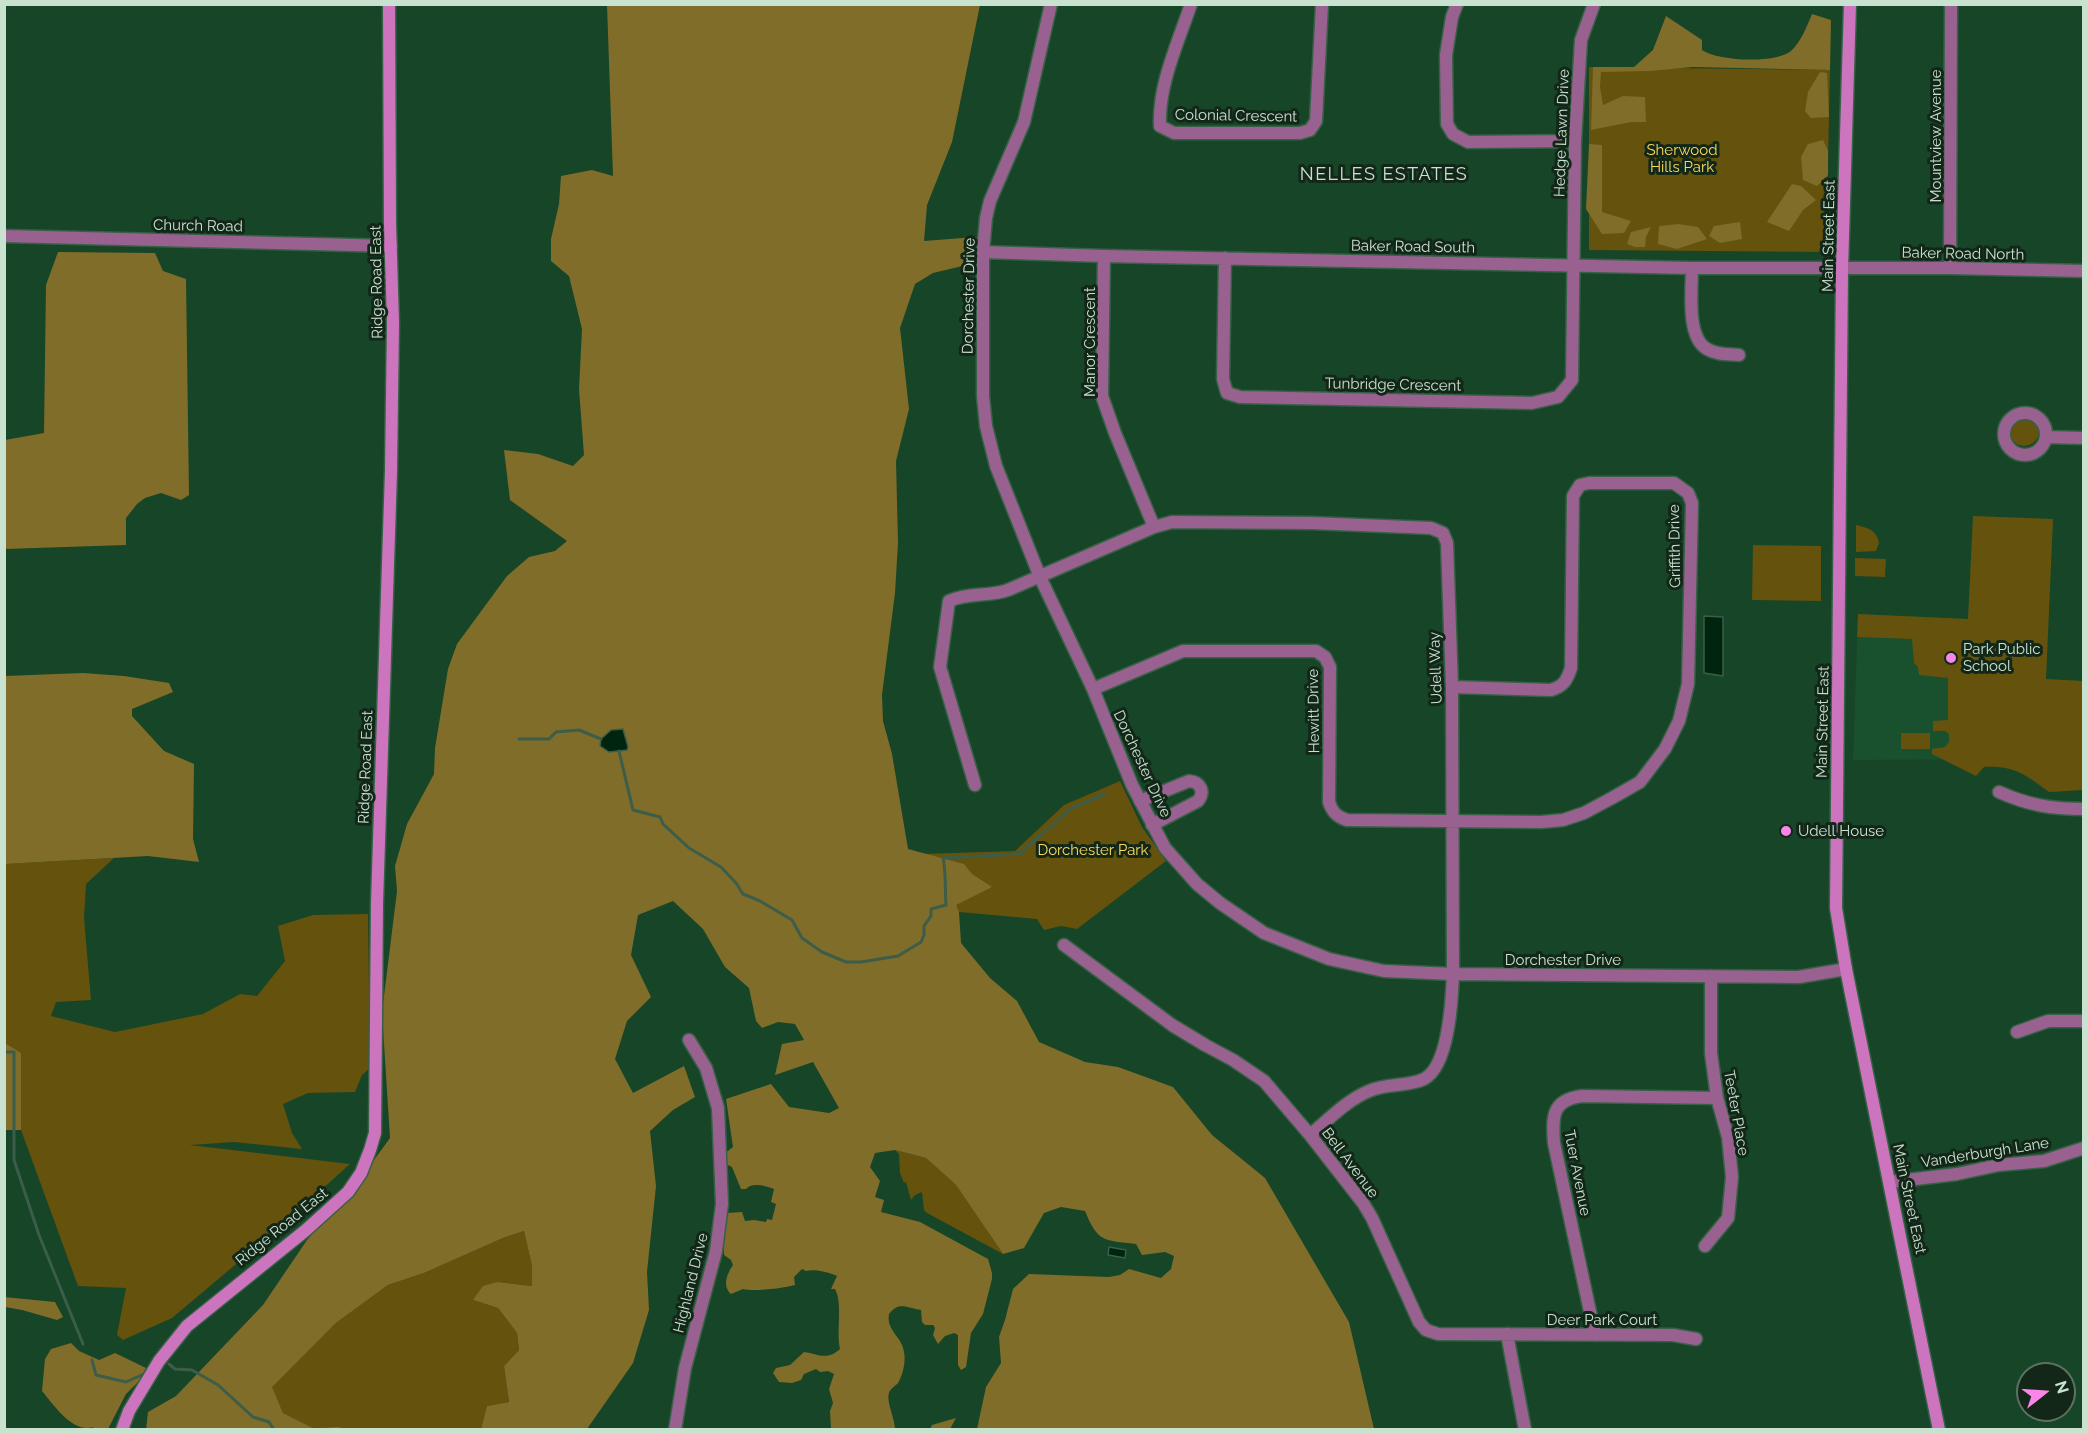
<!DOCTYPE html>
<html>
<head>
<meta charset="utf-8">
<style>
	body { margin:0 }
	#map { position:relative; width:2088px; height:1434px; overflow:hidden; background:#174528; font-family:Raleway,sans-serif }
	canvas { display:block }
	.frame { position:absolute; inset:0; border:6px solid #c9e1cf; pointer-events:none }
	.north { position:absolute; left:2016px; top:1362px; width:60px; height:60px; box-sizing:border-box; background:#132719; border:2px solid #5c7162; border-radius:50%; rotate:73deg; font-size:16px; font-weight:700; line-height:24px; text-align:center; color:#c9e1cf }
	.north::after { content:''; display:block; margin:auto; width:21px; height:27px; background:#fa87e8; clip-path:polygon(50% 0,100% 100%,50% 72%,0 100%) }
</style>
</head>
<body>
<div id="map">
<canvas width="2088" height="1434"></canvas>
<div class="frame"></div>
<div class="north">N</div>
</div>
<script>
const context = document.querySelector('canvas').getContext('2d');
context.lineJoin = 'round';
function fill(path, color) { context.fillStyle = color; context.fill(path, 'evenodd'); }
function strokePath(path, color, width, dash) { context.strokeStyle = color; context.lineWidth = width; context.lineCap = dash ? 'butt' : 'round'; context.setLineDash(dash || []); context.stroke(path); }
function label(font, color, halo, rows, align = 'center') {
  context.font = font + ' Raleway,sans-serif'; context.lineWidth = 6; context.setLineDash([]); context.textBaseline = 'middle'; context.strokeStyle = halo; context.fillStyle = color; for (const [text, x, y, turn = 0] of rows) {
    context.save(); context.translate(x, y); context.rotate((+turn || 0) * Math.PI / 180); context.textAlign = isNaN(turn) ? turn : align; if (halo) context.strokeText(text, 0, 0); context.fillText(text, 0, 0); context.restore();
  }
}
fill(new Path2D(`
	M1973,516L2053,519L2046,679L2083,681V790L2049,792L2000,759L1853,760L1858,614L1968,619Z`), '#19502e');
fill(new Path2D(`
	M1589,67L1830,70L1826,252L1589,250Z
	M2009 431a15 15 0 1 1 30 0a15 15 0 1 1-30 0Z
	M1973,516L2053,519L2046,679L2083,681V790L2049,792C2027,775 2013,765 1984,767L1976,776L1932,754V749L1945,747L1949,742V734L1945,731H1933V721L1948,720V678L1919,675L1918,667L1914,663L1912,639L1857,637L1858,614L1968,619Z
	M1856,525C1868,528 1877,530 1879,543L1876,551L1856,552Z
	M1753,545L1821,546V601L1752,600Z
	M1855,558L1886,559L1885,577L1855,576Z
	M1901,733H1930V749H1901Z
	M1120,781L1142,827L1166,861L1077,929L1061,926L1044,930L1037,919L959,912L937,898L923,854L1015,851L1064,805Z
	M114,858L86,884L84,918L91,1000L56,1002L51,1016L115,1032L203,1014L240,994L257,996L285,961L278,926L313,915L368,914L370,1068L362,1075L355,1092L308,1093L283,1104L292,1133L302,1149L234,1142L190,1145L350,1164L279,1228L172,1318L123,1340L117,1335L126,1288L78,1286L21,1130V1054L5,1043L4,864Z
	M895,1150L926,1158L956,1185L1003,1254L927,1213L924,1210L922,1192L915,1195L911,1200L906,1182L904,1183L900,1173L899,1154Z
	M524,1231L532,1266L533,1286L498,1282L473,1300L498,1308L517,1333L519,1350L504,1366L509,1402L487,1406L481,1429L346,1430L339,1427L313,1428L283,1413L271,1387L336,1323L388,1285L424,1273L503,1238Z`), '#64520d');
fill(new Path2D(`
	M607,5H980L952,142L927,205L924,241L976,237L981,248L975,263L933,273L915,284L900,328L909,409L896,461L898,543L895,593L882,695L883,721L892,754L908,849L964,864L972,874L992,887L956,905L959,912L961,943L990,978L1017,1001L1039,1042L1085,1062L1118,1067L1173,1087L1212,1135L1265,1178L1349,1322L1374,1429H977L986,1387L1001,1363L999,1337L1005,1320L1013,1289L1029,1274L1109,1277L1120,1275L1129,1269L1161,1278L1171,1269L1174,1256L1165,1252L1142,1255L1136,1244C1104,1240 1098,1243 1085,1211L1061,1207L1044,1213L1024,1248L1003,1254L956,1185L926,1158L895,1150L875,1153L870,1167L880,1181L875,1197L884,1200L881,1212L920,1222L988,1259L992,1273V1279L983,1314L971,1333L966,1367L961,1370L958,1365V1335L954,1333L945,1336L938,1344L933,1335L935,1328L933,1325H925L922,1322L921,1310C907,1308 899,1301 889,1314C886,1331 902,1336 904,1352C906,1361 903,1375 898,1383C895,1386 890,1389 889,1393C886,1401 895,1419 895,1429H831L830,1411L833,1403L829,1389L834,1374L828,1371L820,1372L816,1369L804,1374L801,1380L792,1383L779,1382L773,1373L776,1368L790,1365L804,1352C818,1354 827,1361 840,1349C836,1330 843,1304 835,1289H831L837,1276C828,1272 815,1269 806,1271L802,1269L794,1277L795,1285C785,1288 753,1292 743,1289L731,1294C722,1286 727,1274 733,1265L731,1260L724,1255V1224L726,1213L742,1212L745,1221L754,1220L766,1222L767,1219L772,1220L776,1204L771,1202L774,1189C765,1186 753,1182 746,1189H741L732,1167L724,1163L725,1153L733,1147L726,1099L771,1084L789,1107L829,1113L839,1108L813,1062L775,1075L782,1044L804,1040L795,1024L778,1022L762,1028L756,1021L749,988L725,967L703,929L673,901L638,915L631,955L651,997L627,1021L615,1059L633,1093L684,1066L695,1097L673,1110L650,1131L656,1186L647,1272L649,1310L633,1363L587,1429H481L487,1406L509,1402L504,1366L519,1350L517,1333L498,1308L473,1300L483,1286L498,1282L532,1286V1266L524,1231L503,1238L424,1273L388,1285L336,1323L272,1387L283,1413L313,1428L339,1427L346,1429L146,1430L148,1412L176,1396L263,1305L307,1240L355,1186L390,1138L382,1012L397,891L395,866L407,824L434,774L435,748L448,669L457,644L507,576L529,557L555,551L567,541L510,500L504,450L538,454L573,466L584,455L579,389L582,329L569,276L551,261V239L559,204L561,176L592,170L613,176Z
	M1812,14L1831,20L1830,70L1693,67L1650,71L1601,72L1600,87L1603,105L1623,96L1645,97L1646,122H1631L1591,130L1593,67H1634L1653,50L1666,16L1702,40V50C1717,61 1776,64 1791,51C1801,42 1807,26 1812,14Z
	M1820,72L1827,73L1829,117L1811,118L1805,111L1808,92Z
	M1823,140L1828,151V175L1817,186L1803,180L1801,157L1808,144Z
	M1589,144L1602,145V212L1631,221L1624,233L1602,234L1586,209Z
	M1792,184L1801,186L1816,200L1803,210L1789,231L1767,222Z
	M1740,222L1742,239L1720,243L1709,236L1714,226Z
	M1678,224L1698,227L1707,239L1677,249L1658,244L1659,226Z
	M1651,227L1646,237L1645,247H1635L1627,244L1631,232Z
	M58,252L155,253L163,271L186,279L189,495L181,500L161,493L145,498L137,504L126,518V545L5,549V440L44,433L46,285Z
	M83,673L124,676L169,683L173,692L132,709V716L164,751L194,764L193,839L199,862L148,856L5,864V676Z
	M5,1043L21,1053V1130H5Z
	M4,1297L55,1302L63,1317L57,1320L22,1310L5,1307Z
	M71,1343L79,1351L99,1360L115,1353L146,1368L139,1381L126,1394L108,1429H92L93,1427C73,1434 53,1404 42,1391L45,1359L51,1349Z
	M956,1418L950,1429H930L932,1425Z`), '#806d29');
const water = new Path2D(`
	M1704,616L1723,617V676L1704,673Z
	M623,729L628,747L627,750L609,752L600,746L601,739L611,730Z
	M1109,1247L1126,1250L1125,1258L1108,1255Z`);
fill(water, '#00250f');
strokePath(water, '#3c5d49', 1.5);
strokePath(new Path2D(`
	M519,739H549L556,732L579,730L601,739
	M619,751L633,810L660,817L663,824L689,848L721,867L736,883L743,894L760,901L792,920L802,938L822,952L846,962H861L898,956L921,942L924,935V926L931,916V909L946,905C945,892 946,870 943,858L1019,854L1043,833
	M1046,831L1070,809L1105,794
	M4,1052H14V1160L39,1235L83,1344
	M92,1360L96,1375L126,1382L144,1374
	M169,1364L175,1369L192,1370L218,1385L253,1417L269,1422L274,1430`), '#3c5d49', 3);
const minor = new Path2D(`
	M1051,4L1024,122L990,201L986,218L983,252V396L986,426L996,466L1040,577L1093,689L1132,785L1165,848L1197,884L1220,903L1264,933L1329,959L1384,971L1453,974L1799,977L1846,969
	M1191,4C1178,43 1158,85 1160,126L1174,133H1300L1310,130L1316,121L1322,4
	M1457,4L1452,17L1446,55L1447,124L1453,134L1468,142L1575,141
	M983,252L1104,256L1692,268H1950L2084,271
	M1104,256L1102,396L1115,433L1154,527
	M1225,258L1223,379L1227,393L1240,397L1532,403L1558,397L1572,380L1575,141L1581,40L1594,4
	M1692,268C1692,290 1686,337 1707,349C1717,355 1728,354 1739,355
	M1950,268L1951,4
	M2004 434a21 21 0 1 1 42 0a21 21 0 1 1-42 0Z
	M2046,437L2084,438
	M1093,689L1183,651H1316L1325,657L1330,667L1329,802C1332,812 1337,817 1347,820L1541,822L1563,820L1584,813L1612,798L1640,782L1665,749L1679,721L1688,684L1692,503L1688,493L1674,483H1589L1580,485L1573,496L1571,668C1567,680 1564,686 1551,690L1452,687
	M975,785L940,667L949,601C970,592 988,597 1008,590L1154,527L1172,522L1312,523L1431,528L1443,533L1447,543L1452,687L1453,974C1452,999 1449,1066 1424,1079C1407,1087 1386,1083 1369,1091C1347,1100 1328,1120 1310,1135
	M1999,792C2028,805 2051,809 2084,809
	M1140,801L1189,781C1201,782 1205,792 1198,801L1152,825
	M1064,945L1172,1025L1205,1045L1233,1060L1264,1081L1310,1135L1363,1203L1372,1218L1419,1322L1426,1330L1438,1334L1673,1335L1696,1339
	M2017,1032L2048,1021H2084
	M1890,1182L1957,1174L1999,1165L2044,1161L2084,1148
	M1705,1246L1728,1218L1732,1177L1728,1137L1717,1098L1711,1053V976
	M1507,1334L1525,1430
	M1595,1335L1554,1143C1552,1116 1552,1100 1582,1096L1717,1098
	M675,1430L685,1368L716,1251L722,1204L718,1108L706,1068L689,1040`);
const tertiary = new Path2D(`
	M4,236L391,246`);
const secondary = new Path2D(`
	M1850,4L1842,269L1836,908L1846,969L1939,1430
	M122,1430L129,1411L159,1361L187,1326L306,1230L348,1192L361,1173L370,1150L375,1133L377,903L391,471L393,323L390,224L389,4`);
strokePath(minor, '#376146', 15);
strokePath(tertiary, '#376146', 15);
strokePath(secondary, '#376146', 15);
strokePath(minor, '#98618f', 12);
strokePath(tertiary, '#98618f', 12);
strokePath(secondary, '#cc75be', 12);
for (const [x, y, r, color] of [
	[1951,658,6,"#fa87e8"],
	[1786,831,6,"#fa87e8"]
]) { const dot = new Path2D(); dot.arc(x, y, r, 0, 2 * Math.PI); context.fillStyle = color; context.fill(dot); strokePath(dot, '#132719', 2); }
label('15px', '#c9e1cf', '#132719', [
	["Colonial Crescent",1236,116,1],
	["Hedge Lawn Drive",1562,133,-88],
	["Mountview Avenue",1936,136,-90],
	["Church Road",198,226,1],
	["Main Street East",1829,236,-89],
	["Baker Road South",1413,247,1],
	["Baker Road North",1963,254,1],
	["Ridge Road East",377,282,-91],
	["Dorchester Drive",969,296,-89],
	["Manor Crescent",1090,342,-90],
	["Tunbridge Crescent",1393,385,1],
	["Griffith Drive",1675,546,-91],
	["Udell Way",1436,668,-92],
	["Hewitt Drive",1314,711,-91],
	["Main Street East",1823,722,-89],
	["Dorchester Drive",1142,764,65],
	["Ridge Road East",366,767,-88],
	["Dorchester Drive",1563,960],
	["Teeter Place",1736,1113,80],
	["Vanderburgh Lane",1985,1153,-9],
	["Bell Avenue",1350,1163,53],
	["Tuer Avenue",1577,1173,79],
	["Main Street East",1909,1199,78],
	["Ridge Road East",282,1227,-39],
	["Highland Drive",691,1283,-76],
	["Deer Park Court",1602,1320]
]);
label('15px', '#fbd95f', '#132719', [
	["Sherwood",1682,150],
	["Hills Park",1682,167],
	["Dorchester Park",1093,850]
]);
label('15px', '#c9e1cf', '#132719', [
	["Park Public",1963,649],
	["School",1963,666],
	["Udell House",1798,831]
], 'left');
context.letterSpacing = '1.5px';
label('18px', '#c9e1cf', '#132719', [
	["NELLES ESTATES",1384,175]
]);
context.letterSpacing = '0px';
</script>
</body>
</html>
